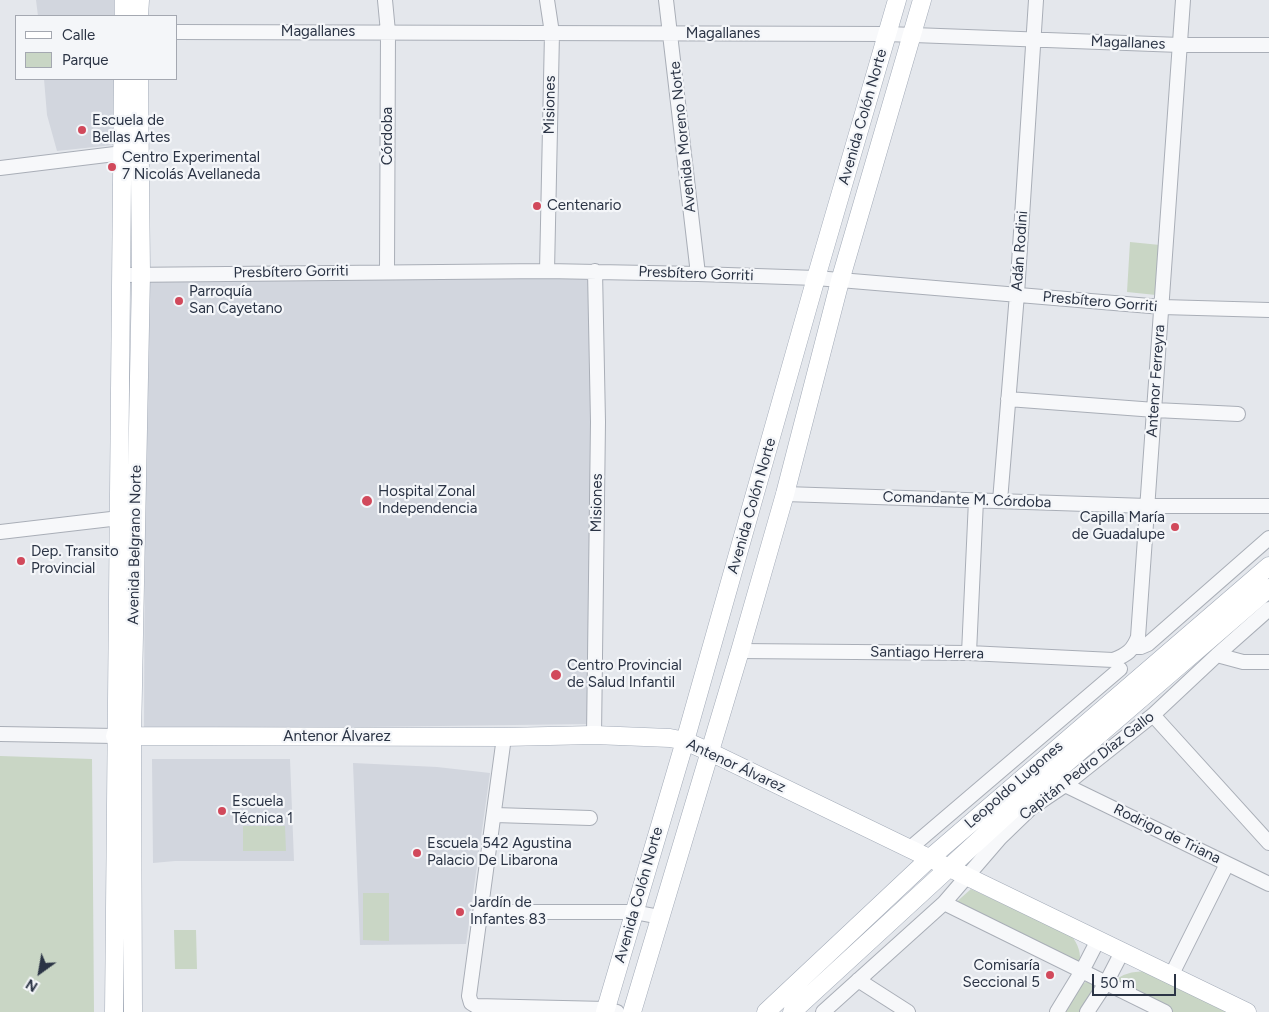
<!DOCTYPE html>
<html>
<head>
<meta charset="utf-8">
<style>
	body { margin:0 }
	#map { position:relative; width:1269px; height:1012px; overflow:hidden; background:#e4e7ec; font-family:Figtree,sans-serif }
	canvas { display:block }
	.legend { position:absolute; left:15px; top:15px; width:162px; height:65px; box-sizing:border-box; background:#f4f6f9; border:1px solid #a4a8b1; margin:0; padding:6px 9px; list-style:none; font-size:15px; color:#2b3445 }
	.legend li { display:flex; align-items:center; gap:10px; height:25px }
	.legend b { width:25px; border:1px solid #a4a8b1 }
	.north { position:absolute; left:15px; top:947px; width:50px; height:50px; -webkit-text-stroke:4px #f4f6f9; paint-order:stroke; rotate:212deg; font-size:14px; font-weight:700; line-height:20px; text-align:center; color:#2b3445 }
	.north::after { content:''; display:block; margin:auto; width:18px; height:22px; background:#2b3445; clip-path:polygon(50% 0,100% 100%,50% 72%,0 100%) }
	.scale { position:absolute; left:1092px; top:974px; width:84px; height:22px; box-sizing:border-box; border:2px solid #2b3445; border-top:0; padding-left:6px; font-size:15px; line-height:18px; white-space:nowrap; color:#2b3445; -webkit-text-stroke:4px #f4f6f9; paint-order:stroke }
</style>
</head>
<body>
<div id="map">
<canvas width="1269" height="1012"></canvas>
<ul class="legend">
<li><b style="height:6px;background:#fff"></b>Calle</li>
<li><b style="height:14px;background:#c9d6c5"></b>Parque</li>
</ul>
<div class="north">N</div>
<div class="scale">50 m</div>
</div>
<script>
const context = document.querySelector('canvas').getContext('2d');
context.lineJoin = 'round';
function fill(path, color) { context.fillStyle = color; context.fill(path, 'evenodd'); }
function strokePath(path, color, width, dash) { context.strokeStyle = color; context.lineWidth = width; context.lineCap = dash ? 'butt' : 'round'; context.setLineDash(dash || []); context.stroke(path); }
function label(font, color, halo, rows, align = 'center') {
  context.font = font + ' Figtree,sans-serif'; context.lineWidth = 4.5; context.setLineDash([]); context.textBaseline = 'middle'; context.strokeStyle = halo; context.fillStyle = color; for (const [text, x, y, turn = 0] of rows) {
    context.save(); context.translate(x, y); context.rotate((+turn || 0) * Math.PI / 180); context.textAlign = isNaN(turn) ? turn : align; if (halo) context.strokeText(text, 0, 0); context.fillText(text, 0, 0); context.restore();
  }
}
fill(new Path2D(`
	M36,0H114V16H38Z
	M44,79H114L113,145L57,151L47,115Z
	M592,275L588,724L144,730L146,279Z
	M152,759H290L294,861H175L153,863Z
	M353,763L437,767L490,773L466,944L360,945Z`), '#d2d6de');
fill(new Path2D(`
	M1130,242L1160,245L1156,295L1127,292Z
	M0,756L92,759L94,1012H0Z
	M243,826H285L286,851H243Z
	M971,889L1071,935C1078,944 1082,954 1079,965L953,905Z
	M363,893H389V941L363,940Z
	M174,930H196L197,969H175Z
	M1145,971L1235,1012H1173L1113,983C1122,973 1132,972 1145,971Z
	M1087,981L1094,984V993L1081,1012H1065L1083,984Z`), '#c9d6c5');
const minor = new Path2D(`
	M385,0L388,32L387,271
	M666,0L698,274
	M176,32L887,34L1180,45H1269
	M0,168L131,152
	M547,271L552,33L547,0
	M122,275L547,271L698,274L816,278L1162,307L1269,310
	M1008,399L1155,410L1238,414
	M785,494L1147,506H1269
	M1000,501L1017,294L1036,0
	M0,532L128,517
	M1134,647H1141L1148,644L1269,538
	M740,651L969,653L1113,660C1127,655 1133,650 1138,637L1183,0
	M969,653L976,500
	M1217,655L1243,662H1269
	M1153,715L1269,843
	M0,734L115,736
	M594,735L598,422L595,271
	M504,737L469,996L471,1003L476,1006L606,1009L617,1012
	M1065,785L1269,884
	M495,815L590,818
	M909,849L1120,669
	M944,903L1165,1012
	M480,912H634L660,917
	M1171,976L1227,864
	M858,980L908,1012
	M823,1012L944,903L1000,838L1031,808L1065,785L1153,715L1217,655L1269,609
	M1057,1012L1082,971L1098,940
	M1087,1012L1106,983L1122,952`);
const major = new Path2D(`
	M124,16V0
	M139,16L140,0
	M115,736L504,737L594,735L670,738L685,741L710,752L1247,1012
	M114,1012L123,79
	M133,1012L132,737L141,274L139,79
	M605,1012L685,741L816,278L897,0
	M632,1012L740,651L785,494L840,281L922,0
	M766,1012L929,859L1269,566
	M792,1012L1014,808L1269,588`);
strokePath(minor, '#a9aeb7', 16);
strokePath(major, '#a3abb8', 19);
strokePath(minor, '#f7f8fa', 14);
strokePath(major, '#fff', 18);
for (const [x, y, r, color] of [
	[82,130,5,"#d1495b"],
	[112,167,5,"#d1495b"],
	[537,206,5,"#d1495b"],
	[179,301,5,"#d1495b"],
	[367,501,6,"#d1495b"],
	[1175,527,5,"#d1495b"],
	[21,561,5,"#d1495b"],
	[556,675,6,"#d1495b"],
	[222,811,5,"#d1495b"],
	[417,853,5,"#d1495b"],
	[460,912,5,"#d1495b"],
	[1050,975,5,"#d1495b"]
]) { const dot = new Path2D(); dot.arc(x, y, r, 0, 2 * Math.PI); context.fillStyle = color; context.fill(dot); strokePath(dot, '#f4f6f9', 2); }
label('15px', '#2b3445', '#f4f6f9', [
	["Magallanes",318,32],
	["Magallanes",723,34],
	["Magallanes",1128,43,2],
	["Misiones",550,105,-89],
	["Avenida Colón Norte",863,117,-74],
	["Córdoba",388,136,-90],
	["Avenida Moreno Norte",683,137,-96],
	["Adán Rodini",1020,251,-86],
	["Presbítero Gorriti",291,272,-1],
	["Presbítero Gorriti",696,274,2],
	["Presbítero Gorriti",1100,302,5],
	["Antenor Ferreyra",1156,381,-86],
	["Comandante M. Córdoba",967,500,2],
	["Misiones",597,503,-89],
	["Avenida Colón Norte",752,506,-74],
	["Avenida Belgrano Norte",135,545,-89],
	["Santiago Herrera",927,653,1],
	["Antenor Álvarez",337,737],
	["Antenor Álvarez",736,766,25],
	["Capitán Pedro Díaz Gallo",1087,766,-38],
	["Leopoldo Lugones",1014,785,-41],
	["Rodrigo de Triana",1167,834,26],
	["Avenida Colón Norte",639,895,-74]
]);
label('15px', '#2b3445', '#f4f6f9', [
	["Escuela de",92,121],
	["Bellas Artes",92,138],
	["Centro Experimental",122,158],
	["7 Nicolás Avellaneda",122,175],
	["Centenario",547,206],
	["Parroquía",189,292],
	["San Cayetano",189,309],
	["Hospital Zonal",378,492],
	["Independencia",378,509],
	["Capilla María",1165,518,"right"],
	["de Guadalupe",1165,535,"right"],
	["Dep. Transito",31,552],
	["Provincial",31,569],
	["Centro Provincial",567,666],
	["de Salud Infantil",567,683],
	["Escuela",232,802],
	["Técnica 1",232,819],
	["Escuela 542 Agustina",427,844],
	["Palacio De Libarona",427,861],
	["Jardín de",470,903],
	["Infantes 83",470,920],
	["Comisaría",1040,966,"right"],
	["Seccional 5",1040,983,"right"]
], 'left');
</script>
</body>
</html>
